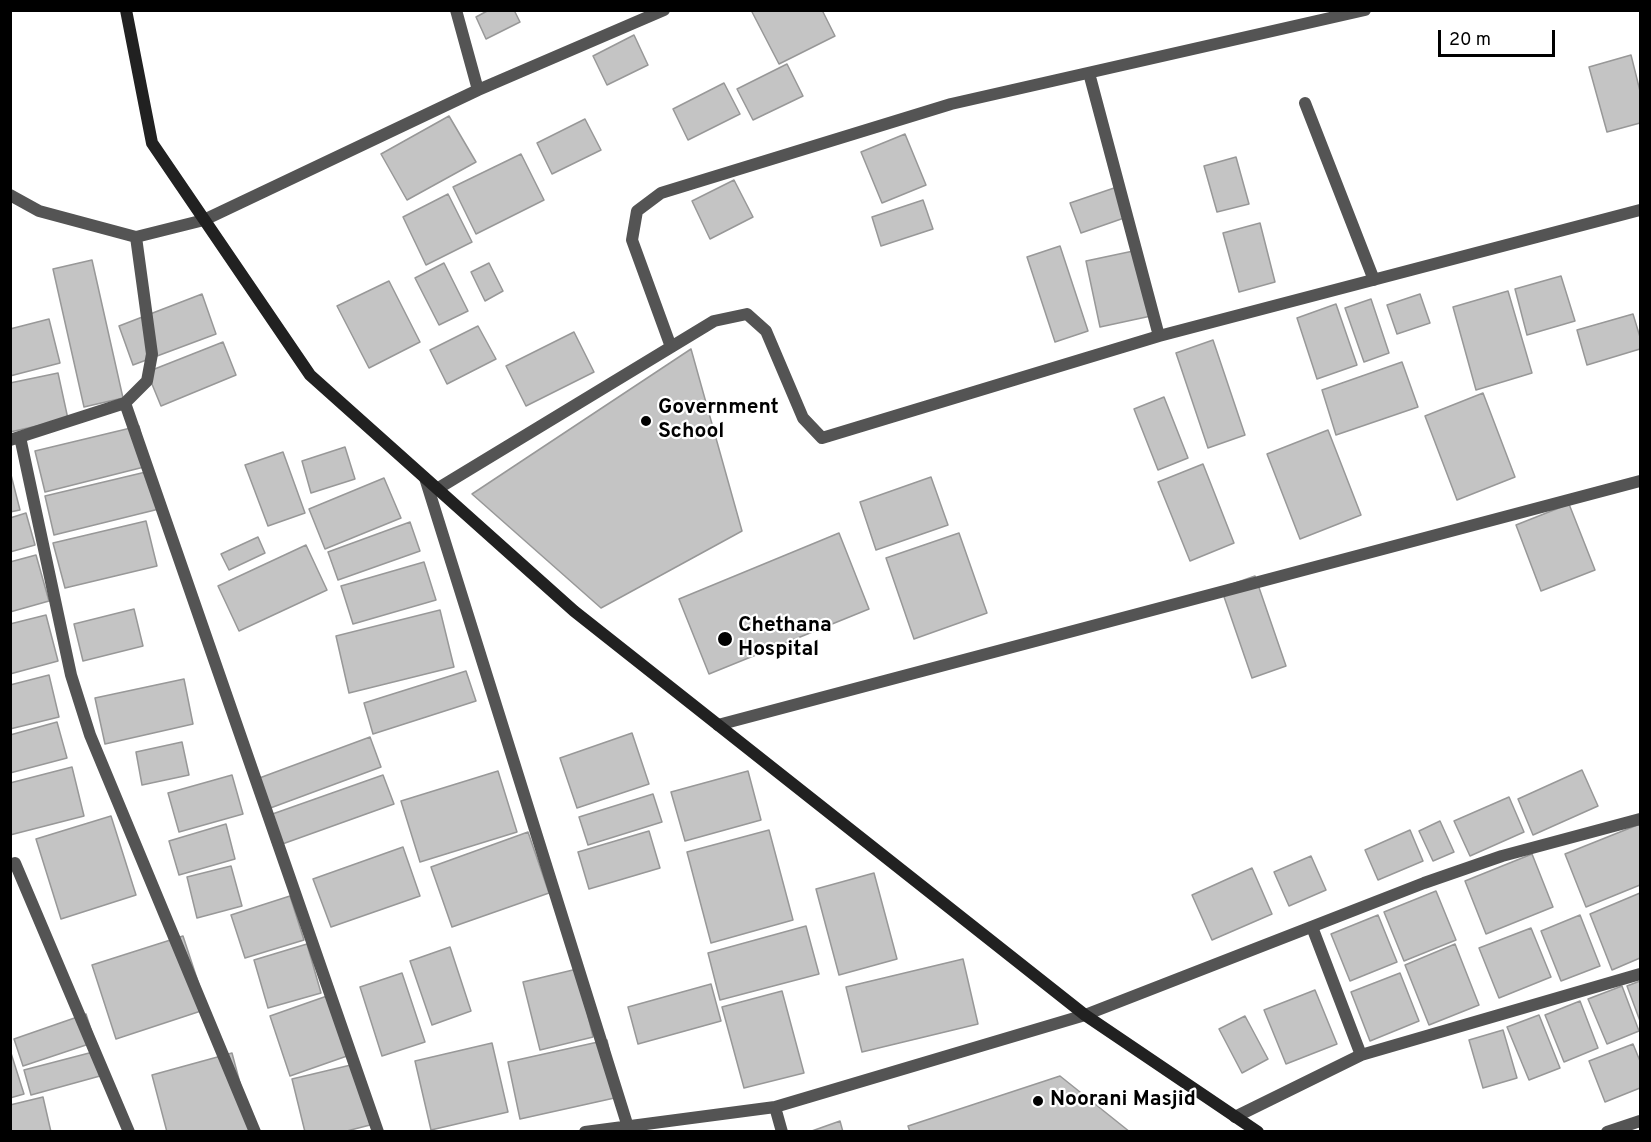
<!DOCTYPE html>
<html>
<head>
<meta charset="utf-8">
<style>
	body { margin:0 }
	#map { position:relative; width:1651px; height:1142px; overflow:hidden; background:#fff; font-family:Overpass,sans-serif }
	canvas { display:block }
	.frame { position:absolute; inset:0; border:12px solid #000; pointer-events:none }
	.scale { position:absolute; left:1438px; top:30px; width:117px; height:27px; box-sizing:border-box; border:3px solid #000; border-top:0; padding-left:8px; font-size:18px; line-height:21px; white-space:nowrap; color:#000; -webkit-text-stroke:4px #fff; paint-order:stroke }
</style>
</head>
<body>
<div id="map">
<canvas width="1651" height="1142"></canvas>
<div class="frame"></div>
<div class="scale">20 m</div>
</div>
<script>
const context = document.querySelector('canvas').getContext('2d');
context.lineJoin = 'round';
function fill(path, color) { context.fillStyle = color; context.fill(path, 'evenodd'); }
function strokePath(path, color, width, dash) { context.strokeStyle = color; context.lineWidth = width; context.lineCap = dash ? 'butt' : 'round'; context.setLineDash(dash || []); context.stroke(path); }
function label(font, color, halo, rows, align = 'center') {
  context.font = font + ' Overpass,sans-serif'; context.lineWidth = 4.5; context.setLineDash([]); context.textBaseline = 'middle'; context.strokeStyle = halo; context.fillStyle = color; for (const [text, x, y, turn = 0] of rows) {
    context.save(); context.translate(x, y); context.rotate((+turn || 0) * Math.PI / 180); context.textAlign = isNaN(turn) ? turn : align; if (halo) context.strokeText(text, 0, 0); context.fillText(text, 0, 0); context.restore();
  }
}
const building = new Path2D(`
	M489,10H514L520,22L486,39L476,17Z
	M751,10H822L835,36L779,64Z
	M634,35L648,65L607,85L593,56Z
	M1631,55L1640,91V123L1607,132L1589,67Z
	M787,64L803,96L753,120L737,89Z
	M724,83L740,114L688,140L673,109Z
	M449,116L476,162L407,200L381,154Z
	M585,119L601,150L552,174L537,143Z
	M905,134L926,185L882,203L861,152Z
	M521,154L544,200L476,234L453,187Z
	M1236,157L1249,204L1217,212L1204,166Z
	M734,180L753,217L710,239L692,201Z
	M1117,187L1127,217L1081,233L1070,203Z
	M448,194L472,242L426,265L403,217Z
	M923,200L933,229L881,246L872,217Z
	M1260,223L1275,282L1239,292L1223,233Z
	M1060,246L1088,331L1055,342L1027,257Z
	M1138,250L1151,316L1100,327L1086,261Z
	M92,260L123,398L84,407L53,269Z
	M444,263L468,311L439,325L415,278Z
	M489,263L503,291L485,301L471,272Z
	M1561,276L1575,321L1527,335L1515,289Z
	M389,281L420,342L369,368L337,306Z
	M1508,291L1532,373L1476,390L1453,307Z
	M202,294L216,334L133,365L119,326Z
	M1420,294L1430,323L1397,334L1387,305Z
	M1371,299L1389,353L1364,362L1345,308Z
	M1336,304L1357,365L1317,379L1297,318Z
	M1633,314L1640,337V349L1587,365L1577,330Z
	M49,319L60,363L10,376V329Z
	M478,326L496,359L447,384L430,350Z
	M574,332L594,372L526,406L506,366Z
	M1213,340L1245,435L1208,448L1176,353Z
	M223,342L236,375L161,406L147,372Z
	M691,349L742,531L601,608L472,494Z
	M1402,362L1418,407L1336,435L1322,390Z
	M58,373L68,419L10,432V383Z
	M1483,393L1515,477L1457,500L1425,416Z
	M1164,397L1188,458L1158,470L1134,409Z
	M139,426L148,466L45,492L35,451Z
	M1328,430L1361,515L1300,539L1267,454Z
	M345,447L355,479L311,493L302,461Z
	M283,452L305,513L268,526L245,465Z
	M1203,464L1234,543L1190,561L1158,482Z
	M10,471L20,510L10,512Z
	M150,471L159,509L54,535L45,496Z
	M931,477L948,525L876,550L860,502Z
	M384,478L401,518L325,549L309,509Z
	M1569,504L1595,570L1541,591L1516,525Z
	M26,513L35,545L10,552V518Z
	M146,521L157,566L65,588L53,543Z
	M410,522L420,551L338,580L328,552Z
	M839,533L869,609L709,674L679,599Z
	M959,533L987,613L914,639L886,558Z
	M258,537L265,553L229,570L221,554Z
	M306,545L327,590L239,631L218,586Z
	M36,555L49,601L10,612V562Z
	M424,562L436,600L353,624L341,586Z
	M1255,576L1286,666L1252,678L1221,588Z
	M134,609L143,646L83,661L74,624Z
	M440,610L454,667L349,693L336,636Z
	M46,615L58,661L10,674V624Z
	M466,671L476,701L373,734L364,703Z
	M49,675L59,717L10,729V685Z
	M184,679L193,724L105,744L95,698Z
	M57,722L67,758L10,773V735Z
	M632,733L649,784L577,808L560,758Z
	M370,737L381,767L265,810L254,780Z
	M182,742L189,775L142,785L136,752Z
	M72,767L84,816L10,835V783Z
	M1582,770L1598,806L1533,835L1518,799Z
	M498,771L517,832L420,862L401,801Z
	M748,771L761,820L685,841L671,792Z
	M232,775L243,814L179,832L168,793Z
	M383,775L394,804L274,847L264,817Z
	M653,794L662,822L588,845L579,817Z
	M1509,797L1524,832L1470,856L1454,821Z
	M111,816L136,895L61,919L36,839Z
	M1440,821L1454,852L1433,861L1419,831Z
	M226,824L235,859L179,875L169,841Z
	M1640,824V885L1586,907L1565,854Z
	M769,830L793,920L711,943L687,852Z
	M1410,830L1423,861L1378,880L1365,850Z
	M649,831L660,868L589,889L578,852Z
	M528,832L549,893L452,927L431,867Z
	M403,847L420,896L331,927L313,879Z
	M1532,854L1553,907L1486,934L1465,881Z
	M1311,856L1326,890L1289,906L1274,872Z
	M231,866L242,906L197,918L187,877Z
	M1252,868L1272,914L1212,940L1192,895Z
	M874,873L897,959L839,975L816,889Z
	M1436,891L1456,940L1404,961L1384,912Z
	M1640,893V958L1612,970L1590,914Z
	M290,896L304,940L245,958L231,915Z
	M1378,915L1397,962L1350,981L1331,934Z
	M1580,915L1600,966L1561,981L1541,931Z
	M806,926L819,974L720,1000L708,953Z
	M1531,928L1551,977L1499,998L1479,948Z
	M183,936L207,1009L116,1039L92,965Z
	M307,944L321,993L268,1008L254,960Z
	M1455,944L1479,1005L1429,1025L1405,965Z
	M450,947L471,1011L432,1025L410,961Z
	M963,959L978,1024L862,1052L846,987Z
	M577,969L593,1037L540,1050L523,982Z
	M402,973L425,1042L382,1056L360,987Z
	M1400,973L1419,1021L1370,1041L1351,992Z
	M1640,981V1021L1627,986Z
	M711,984L721,1021L638,1044L628,1007Z
	M1622,986L1639,1031L1607,1044L1588,999Z
	M1315,990L1337,1044L1286,1064L1264,1010Z
	M782,991L804,1073L744,1088L722,1007Z
	M327,996L347,1056L290,1076L270,1016Z
	M1580,1001L1598,1048L1564,1062L1545,1015Z
	M86,1014L95,1042L23,1066L14,1039Z
	M1539,1015L1560,1068L1529,1080L1507,1027Z
	M1245,1016L1268,1059L1242,1073L1219,1029Z
	M1503,1030L1517,1078L1483,1088L1469,1040Z
	M607,1040L619,1097L520,1119L508,1062Z
	M492,1043L508,1112L431,1130L415,1061Z
	M1633,1044L1640,1061V1088L1605,1102L1589,1061Z
	M10,1050L24,1094L10,1098Z
	M93,1052L100,1076L31,1095L24,1070Z
	M232,1053L253,1132H167L152,1075Z
	M355,1064L370,1125L343,1132H305L292,1079Z
	M1060,1076L1130,1132H910L908,1126Z
	M43,1097L51,1132H10V1105Z
	M840,1121L843,1132H809Z`);
fill(building, '#c4c4c4');
strokePath(building, '#989898', 1.5);
strokePath(new Path2D(`
	M456,10L478,90
	M1089,73L1159,336
	M1305,103L1374,280
	M10,195L39,211L136,237L204,220L478,90L664,10
	M671,347L632,240L637,211L661,193L951,104L1365,10
	M125,403L378,1132
	M20,437L71,675L90,735L255,1132
	M10,440L125,403L147,381L152,354L136,237
	M425,478L628,1127
	M437,489L714,321L747,314L766,331L803,418L822,438L1159,336L1640,210
	M718,725L1640,481
	M15,863L129,1132
	M1312,927L1361,1055
	M775,1107L782,1132
	M1235,1117L1361,1055L1640,974
	M585,1132L775,1107L1085,1015L1424,883L1502,856L1640,819
	M1607,1132L1640,1121`), '#545454', 12);
strokePath(new Path2D(`
	M126,10L152,143L310,375L574,611L1085,1015L1258,1132`), '#212121', 12);
for (const [x, y, r, color] of [
	[646,421,6,"#000"],
	[725,639,8,"#000"],
	[1038,1101,6,"#000"]
]) { const dot = new Path2D(); dot.arc(x, y, r, 0, 2 * Math.PI); context.fillStyle = color; context.fill(dot); strokePath(dot, '#fff', 2); }
label('bold 21px', '#000', '#fff', [
	["Government",658,409],
	["School",658,433],
	["Chethana",738,627],
	["Hospital",738,651],
	["Noorani Masjid",1050,1101]
], 'left');
</script>
</body>
</html>
